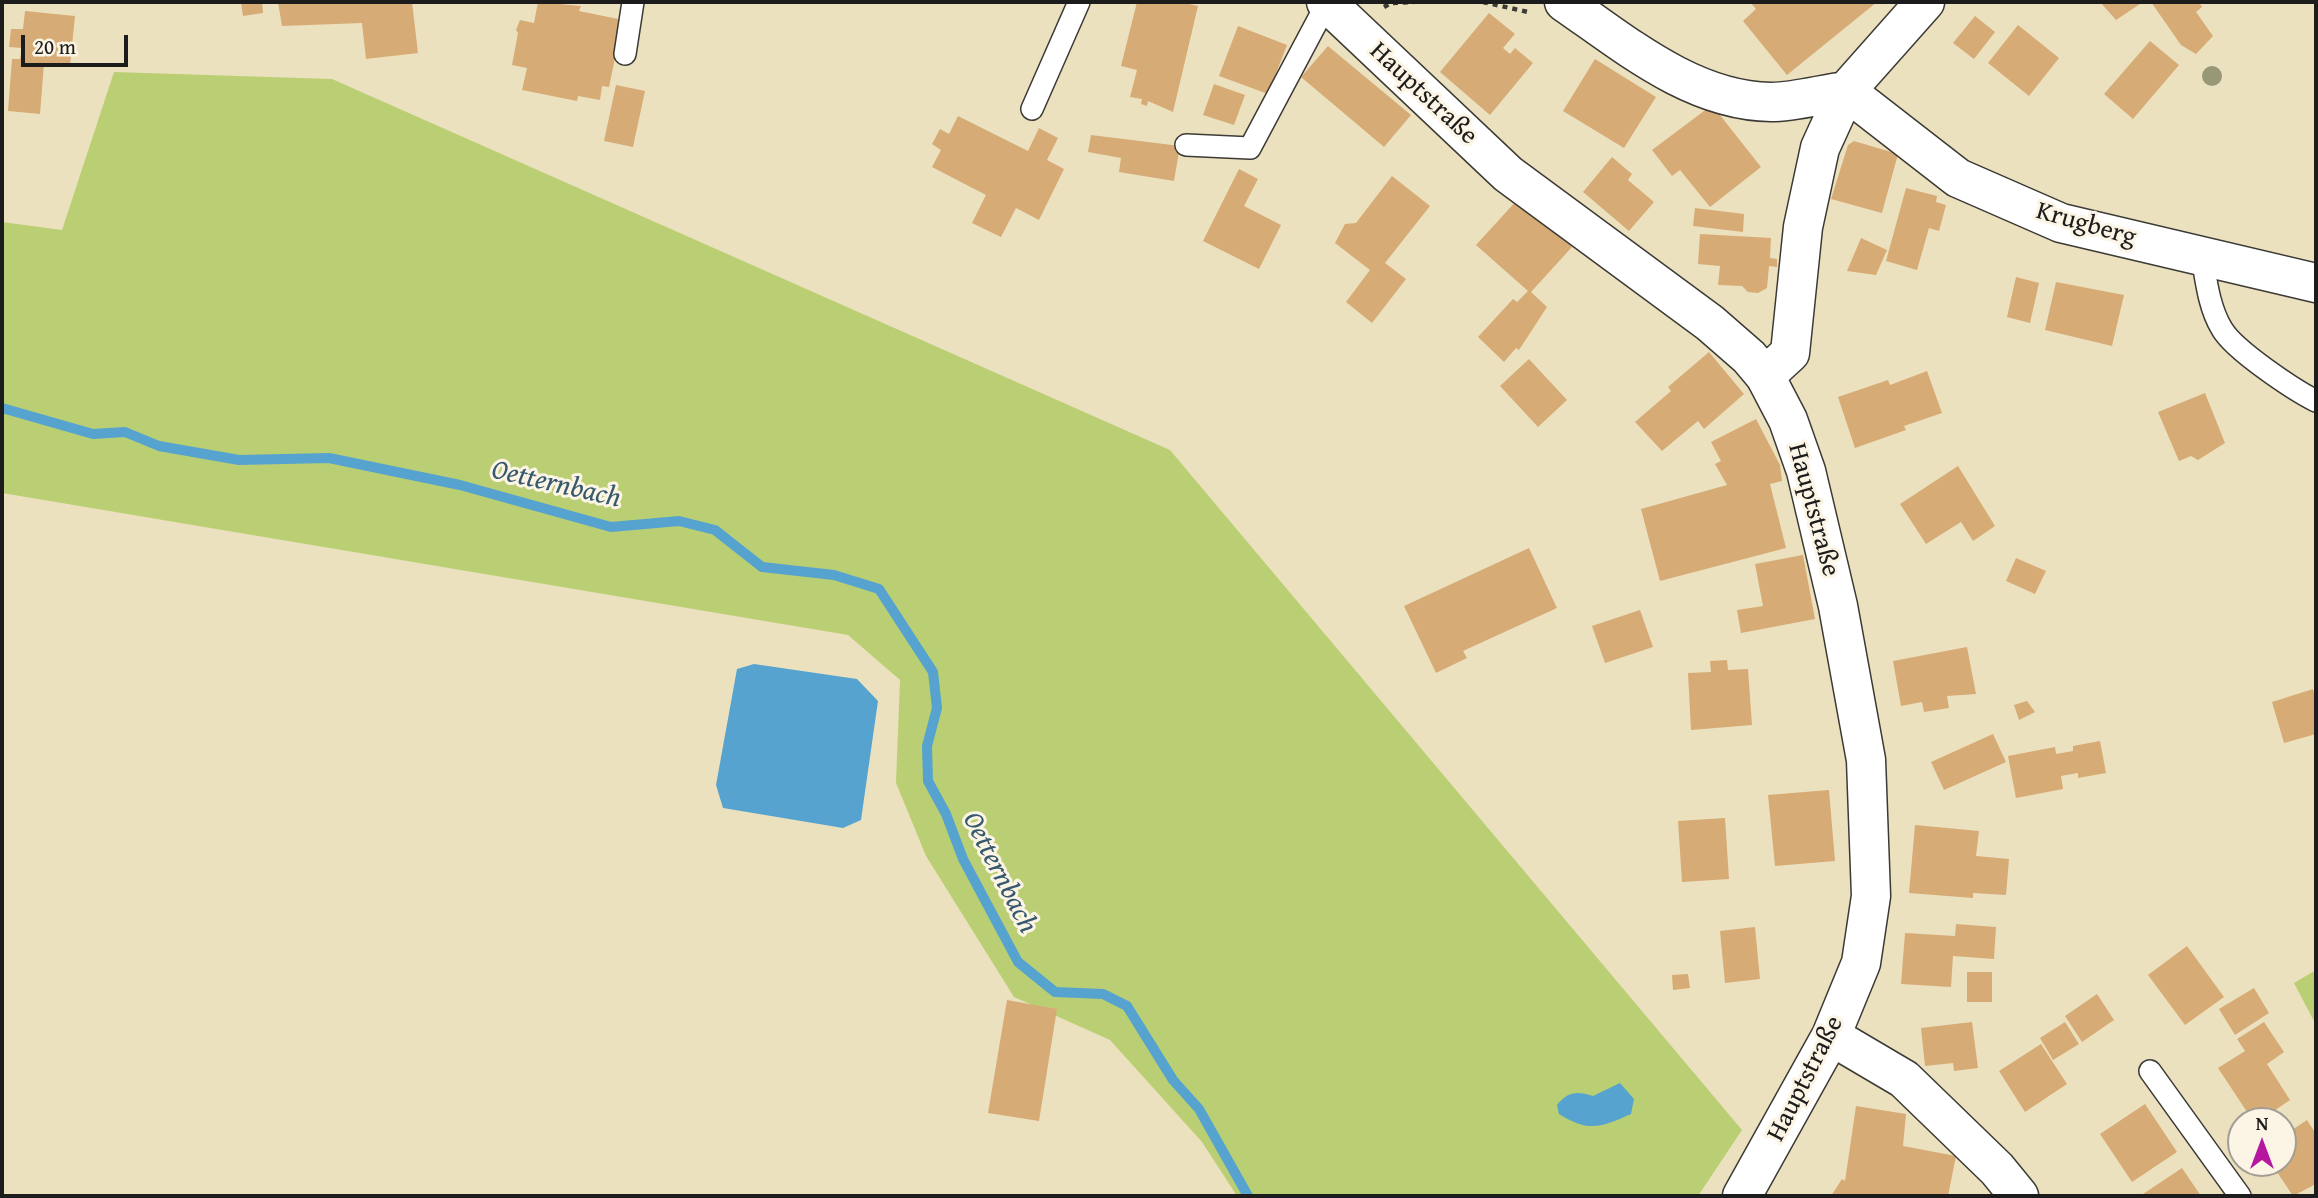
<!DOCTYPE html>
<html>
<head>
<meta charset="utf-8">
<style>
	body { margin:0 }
	#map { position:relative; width:2318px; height:1198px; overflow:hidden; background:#ece1bf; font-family:"Gentium Book Plus",serif }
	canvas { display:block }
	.frame { position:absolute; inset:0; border:4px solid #1c1c1c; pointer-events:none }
	.north { position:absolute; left:2227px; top:1107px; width:70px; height:70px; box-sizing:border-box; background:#fcf5e5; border:2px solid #a29e95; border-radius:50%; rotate:0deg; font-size:19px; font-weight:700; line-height:28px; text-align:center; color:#1c1c1c }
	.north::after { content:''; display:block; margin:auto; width:24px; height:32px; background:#b5179e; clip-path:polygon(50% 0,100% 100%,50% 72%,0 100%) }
	.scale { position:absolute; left:21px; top:35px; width:107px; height:32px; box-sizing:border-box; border:4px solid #1c1c1c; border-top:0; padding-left:9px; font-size:21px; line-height:24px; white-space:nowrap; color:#1c1c1c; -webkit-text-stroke:5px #fcf5e5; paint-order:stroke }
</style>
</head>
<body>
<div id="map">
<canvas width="2318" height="1198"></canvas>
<div class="frame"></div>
<div class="north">N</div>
<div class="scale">20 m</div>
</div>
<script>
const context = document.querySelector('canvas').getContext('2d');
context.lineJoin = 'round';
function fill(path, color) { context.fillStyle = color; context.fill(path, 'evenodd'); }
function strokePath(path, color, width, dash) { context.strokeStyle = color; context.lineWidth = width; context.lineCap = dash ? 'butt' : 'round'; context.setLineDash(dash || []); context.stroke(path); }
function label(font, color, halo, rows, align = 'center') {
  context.font = font + ' "Gentium Book Plus",serif'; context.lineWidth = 6; context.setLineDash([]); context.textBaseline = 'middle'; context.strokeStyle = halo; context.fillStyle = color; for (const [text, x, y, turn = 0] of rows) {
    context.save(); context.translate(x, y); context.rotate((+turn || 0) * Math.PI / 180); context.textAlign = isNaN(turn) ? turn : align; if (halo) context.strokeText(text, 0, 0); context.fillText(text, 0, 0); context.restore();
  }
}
fill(new Path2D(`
	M114,72L332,79L1170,450L1742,1130L1698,1196H1237L1202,1142L1110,1040L1014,997L926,856L896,783L900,680L848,635L2,493V222L62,230Z
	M2316,970V1025L2294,983Z`), '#bacf73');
fill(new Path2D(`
	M754,664L857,679L878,701L861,820L843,828L723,808L716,785L737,669Z
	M1620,1083L1634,1099L1631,1114C1601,1127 1589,1133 1559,1114L1557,1105C1568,1091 1577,1091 1593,1096Z`), '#56a3cf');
strokePath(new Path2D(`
	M2,408L93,434L125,432L159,446L239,460L329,458L460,485L611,527L679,521L715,530L762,567L834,575L879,589L933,672L937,708L927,746L928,781L946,814L963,859L1018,962L1055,992L1103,994L1127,1006L1173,1080L1199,1109L1248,1196`), '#56a3cf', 10);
fill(new Path2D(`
	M241,2H262L263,13L243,16Z
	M278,2H412L418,53L366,59L362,23L282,26Z
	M538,2L581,6L579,11L623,20L609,87L602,86L600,100L578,96L577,101L522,90L527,68L512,65L518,33L516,30L520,20L534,23Z
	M1137,2H1180L1198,6L1173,112L1148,101L1147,106L1141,104L1142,99L1130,97L1137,70L1121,66Z
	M1750,2H1877L1787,75L1743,21L1756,9Z
	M2100,2H2143L2116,20Z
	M2151,2H2199L2202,7L2196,12L2213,36L2196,54L2181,45Z
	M25,11L75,16L70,66L44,64L40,114L8,111L12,59H20L22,48L9,47L11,29H23Z
	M1489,13L1515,34L1503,48L1510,54L1515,48L1533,63L1490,115L1440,72Z
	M1975,16L1995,32L1974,59L1953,43Z
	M2018,25L2059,58L2029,96L1988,63Z
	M1238,26L1287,45L1268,94L1219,76Z
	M2150,41L2179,65L2133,119L2104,94Z
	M1328,46L1411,115L1384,147L1301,77Z
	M1595,59L1656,97L1624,148L1563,111Z
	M1214,84L1245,95L1234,125L1203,115Z
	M616,85L645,91L633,147L604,141Z
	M1712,105L1761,167L1710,207L1680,170L1672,176L1652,150Z
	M958,116L1028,151L1039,128L1058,138L1047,160L1064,169L1039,220L1016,208L1001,237L972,223L986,195L932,167L941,150L932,144L940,129L949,134Z
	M1091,135L1180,146L1174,181L1119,172L1121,158L1088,152Z
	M1854,141L1898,154L1882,213L1831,199L1848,145Z
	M1612,157L1632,174L1628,180L1654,202L1629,231L1583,192Z
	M1239,169L1258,179L1244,206L1281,225L1259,269L1203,241Z
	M1392,176L1430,206L1385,263L1406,279L1372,323L1346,302L1370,270L1335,243L1345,224L1356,223Z
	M1906,188L1937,196L1936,202L1946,205L1939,231L1929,228L1917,270L1886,261Z
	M1518,199L1572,247L1531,292L1547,307L1519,350L1516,348L1504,362L1478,337L1513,299L1517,302L1528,291L1476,245Z
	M1695,208L1744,214L1743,232L1693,226Z
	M1700,234L1771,238L1770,258L1777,259V267L1769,266L1767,288L1758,293L1748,292L1742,286L1718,285L1720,266L1698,264Z
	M1861,238L1887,250L1876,275L1847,271Z
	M2016,277L2039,283L2030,323L2007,317Z
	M2056,282L2124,295L2112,346L2045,330Z
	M1709,352L1744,394L1704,429L1698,421L1662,451L1635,422L1671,391L1668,387Z
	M1529,359L1567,400L1538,427L1500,386Z
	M1927,371L1942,413L1904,426L1906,430L1855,448L1838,397L1888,380L1890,385Z
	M2205,393L2225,443L2198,460L2191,456L2179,461L2158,412Z
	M1756,419L1780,465L1782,481L1770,484L1786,548L1660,581L1641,509L1727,485L1715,464L1721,461L1711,442Z
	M1958,466L1995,526L1973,541L1961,522L1926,544L1900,504Z
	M1529,548L1557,608L1463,651L1467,658L1436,673L1404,606Z
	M1803,555L1815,619L1741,633L1737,610L1763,606L1755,564Z
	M2016,558L2046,571L2035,594L2006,581Z
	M1640,610L1653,647L1605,663L1592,626Z
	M1967,647L1976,694L1947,696L1949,708L1924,712L1922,702L1901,706L1893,661Z
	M1727,660L1728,670L1748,669L1752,725L1691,730L1688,673L1711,672L1710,661Z
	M2313,689L2316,700V734L2284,743L2272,702Z
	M2027,701L2035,712L2019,720L2014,705Z
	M1993,734L2006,762L1944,790L1931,762Z
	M2100,741L2106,773L2078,778V773L2061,776L2063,789L2016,798L2008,756L2055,747L2056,754L2073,751V746Z
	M1829,790L1835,861L1775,866L1768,795Z
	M1725,818L1729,879L1682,882L1678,821Z
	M1915,825L1979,831L1976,856L2009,859L2006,895L1973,893V898L1909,893Z
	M1956,924L1996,927L1994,959L1953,956L1951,987L1901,984L1905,933L1955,936Z
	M1755,927L1760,979L1725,983L1720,931Z
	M2187,946L2224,997L2185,1025L2148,975Z
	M1967,972H1992V1002H1967Z
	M1688,974L1690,988L1673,990L1672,975Z
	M2254,988L2269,1013L2235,1035L2219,1009Z
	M2097,994L2114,1020L2082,1042L2065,1016Z
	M1007,1000L1057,1009L1039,1121L988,1113Z
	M1972,1022L1978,1068L1954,1071L1953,1063L1925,1066L1921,1028Z
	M2065,1022L2079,1044L2053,1060L2040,1038Z
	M2264,1022L2284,1052L2267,1064L2290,1100L2259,1121H2253L2218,1068L2245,1051L2237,1039Z
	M2041,1044L2067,1084L2025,1112L1999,1071Z
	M2145,1104L2177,1152L2132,1182L2100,1134Z
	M1856,1106L1906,1114L1903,1146L1956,1156L1948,1196H1831L1842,1179L1845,1181Z
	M2307,1120L2316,1134V1184L2293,1196L2271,1163H2283V1136Z
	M2182,1168L2201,1196H2140Z`), '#d6ab76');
const service = new Path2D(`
	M625,54L633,2
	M1032,109L1079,2
	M1186,145L1250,148L1327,3
	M2202,256C2206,280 2209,308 2222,329C2234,350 2294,390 2316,401
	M2150,1071L2240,1196`);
const minor = new Path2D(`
	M1564,2C1625,44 1692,101 1771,102C1795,102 1822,94 1846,91
	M1846,91L1958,178L2061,223L2316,283
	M1765,376L1790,353L1803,227L1820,148L1846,91L1925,2`);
const secondary = new Path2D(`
	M1326,2L1508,174L1710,323L1749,357L1765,376L1788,420L1806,471L1838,606L1866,760L1871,896L1861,963L1831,1036L1742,1196
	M1831,1036L1904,1079L1997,1169L2019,1196`);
strokePath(service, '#3b3a34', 24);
strokePath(minor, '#3b3a34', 41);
strokePath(secondary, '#3b3a34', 41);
strokePath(new Path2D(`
	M1483,2L1528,12
	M1384,7L1391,3L1414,2`), '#3b3a34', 4.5, [5, 5]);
strokePath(service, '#fff', 21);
strokePath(minor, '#fff', 38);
strokePath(secondary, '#fff', 38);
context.fillStyle = '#989776';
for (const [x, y] of [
	[2212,76]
]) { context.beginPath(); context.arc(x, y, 10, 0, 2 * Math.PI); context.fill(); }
label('26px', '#1c1c1c', '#fcf5e5', [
	["Hauptstraße",1423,94,43],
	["Krugberg",2086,225,16],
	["Hauptstraße",1813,510,75],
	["Hauptstraße",1806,1079,-63]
]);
label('italic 28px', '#36596d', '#fcf5e5', [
	["Oetternbach",556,485,13],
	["Oetternbach",999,873,63]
]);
</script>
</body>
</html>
